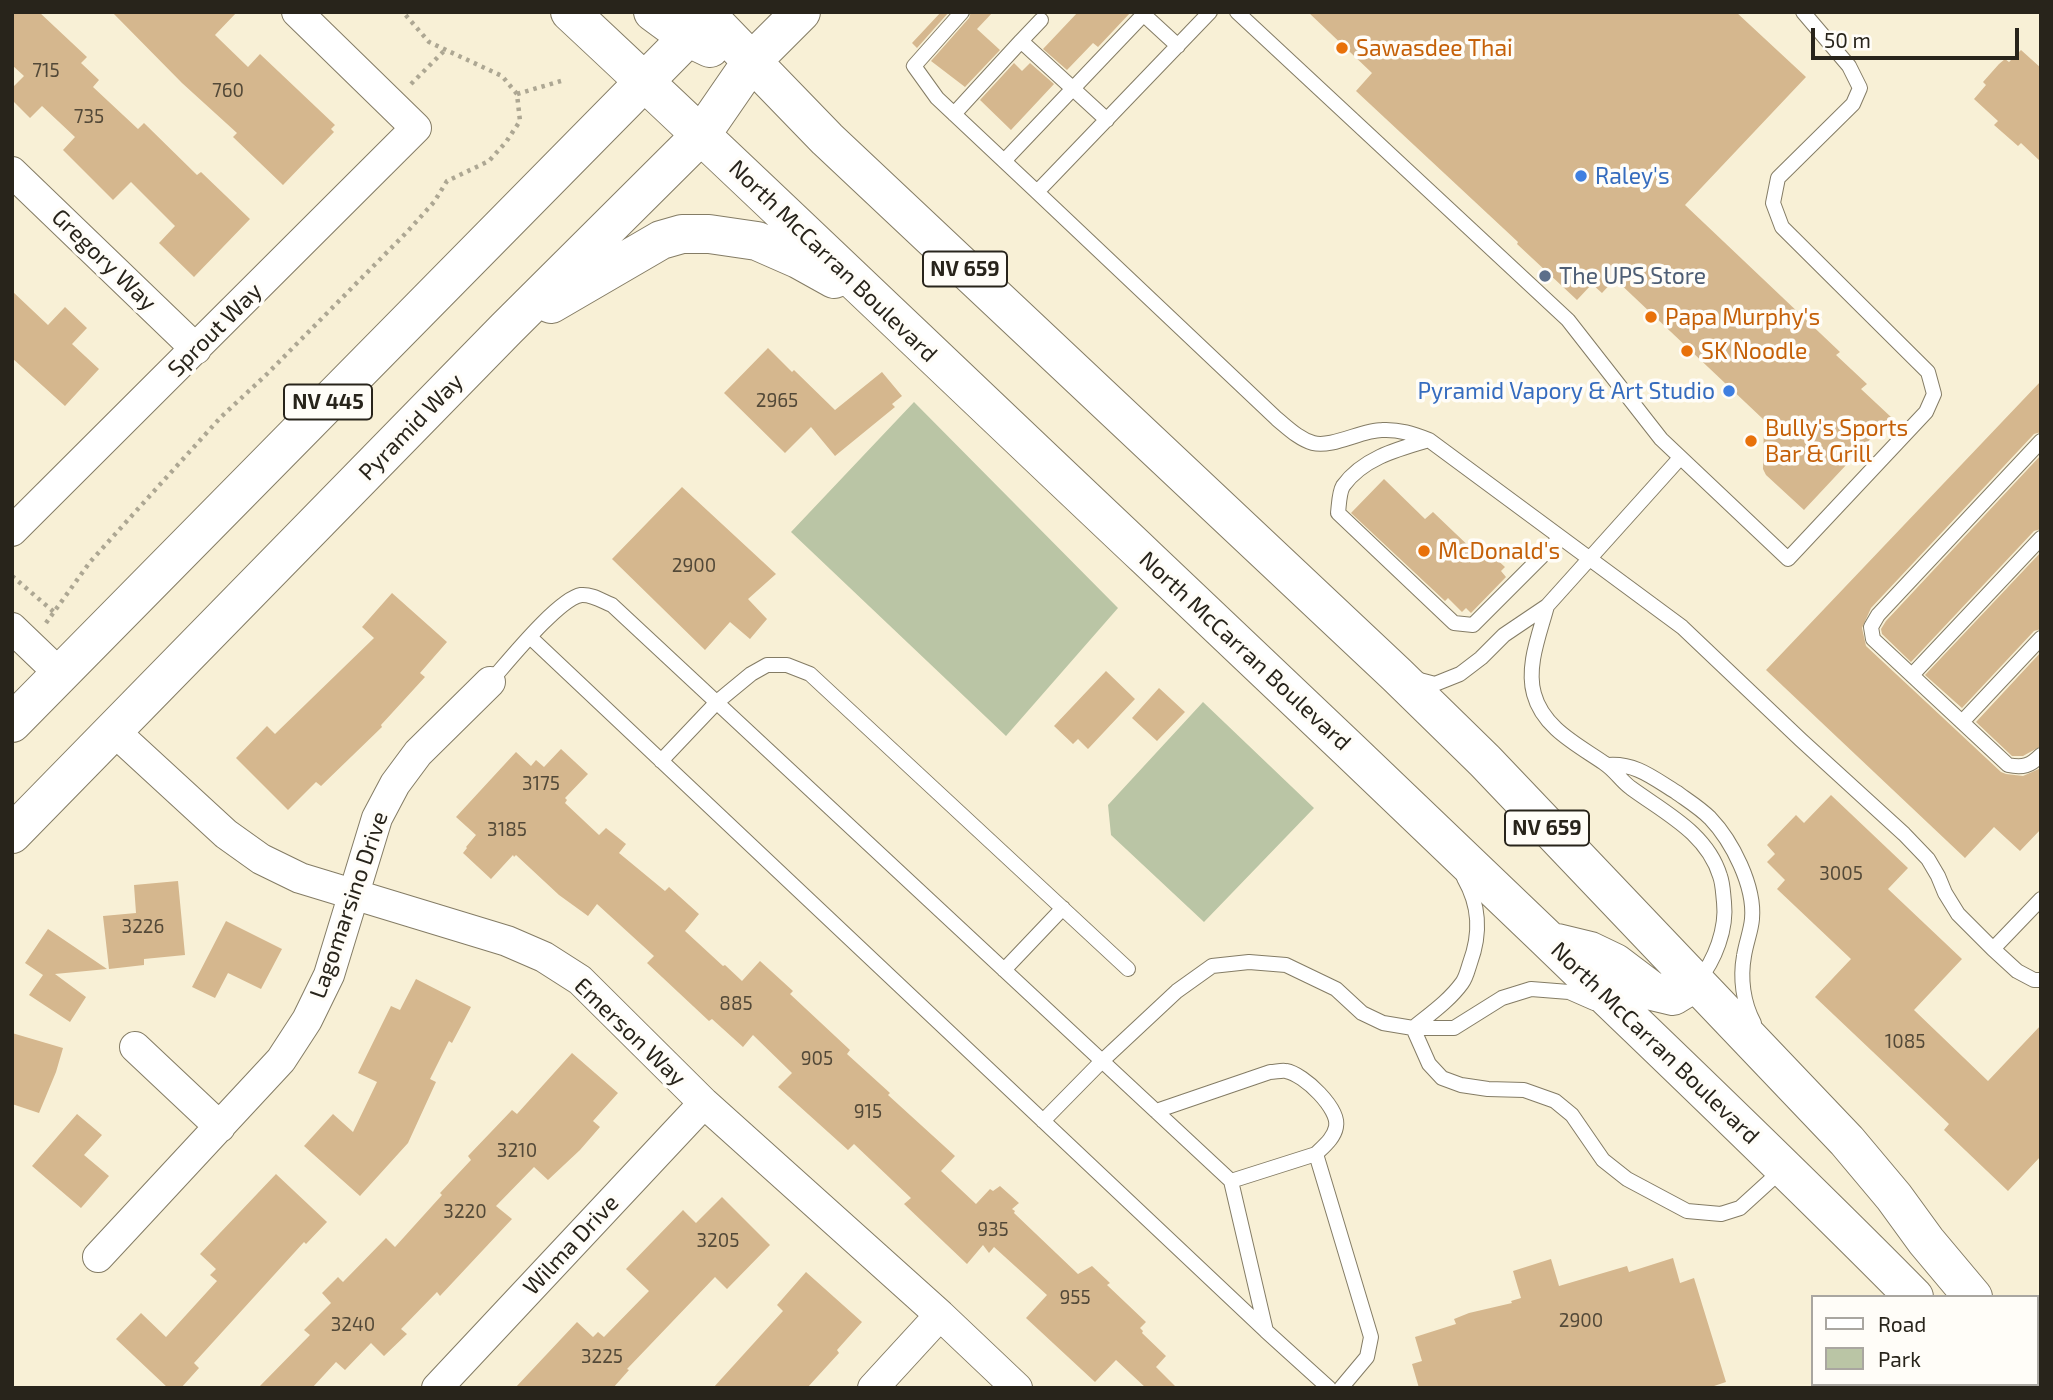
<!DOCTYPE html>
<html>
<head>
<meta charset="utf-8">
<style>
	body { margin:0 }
	#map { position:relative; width:2053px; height:1400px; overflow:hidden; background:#f8f0d6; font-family:"Exo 2",sans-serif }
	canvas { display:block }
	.frame { position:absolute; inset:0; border:14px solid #28241b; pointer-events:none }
	.legend { position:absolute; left:1811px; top:1295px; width:228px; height:91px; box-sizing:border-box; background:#fffdf8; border:2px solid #a9a6a0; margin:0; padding:9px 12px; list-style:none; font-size:21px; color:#28241b }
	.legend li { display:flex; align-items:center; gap:14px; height:35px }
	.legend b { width:35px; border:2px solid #a9a6a0 }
	.scale { position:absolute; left:1811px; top:28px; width:208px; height:32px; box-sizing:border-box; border:4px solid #28241b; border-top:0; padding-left:9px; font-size:21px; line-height:24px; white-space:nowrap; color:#28241b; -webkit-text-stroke:5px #fffdf8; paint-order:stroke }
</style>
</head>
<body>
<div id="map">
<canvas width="2053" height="1400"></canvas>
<div class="frame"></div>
<ul class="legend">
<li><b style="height:9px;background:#fff"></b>Road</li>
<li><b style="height:19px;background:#bac5a5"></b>Park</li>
</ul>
<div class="scale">50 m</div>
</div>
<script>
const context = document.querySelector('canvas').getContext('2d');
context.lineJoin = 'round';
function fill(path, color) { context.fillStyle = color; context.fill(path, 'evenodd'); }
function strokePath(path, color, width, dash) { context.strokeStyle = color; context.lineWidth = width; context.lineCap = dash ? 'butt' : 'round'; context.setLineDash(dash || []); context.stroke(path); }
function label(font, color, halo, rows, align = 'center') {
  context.font = font + ' "Exo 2",sans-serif'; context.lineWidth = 7; context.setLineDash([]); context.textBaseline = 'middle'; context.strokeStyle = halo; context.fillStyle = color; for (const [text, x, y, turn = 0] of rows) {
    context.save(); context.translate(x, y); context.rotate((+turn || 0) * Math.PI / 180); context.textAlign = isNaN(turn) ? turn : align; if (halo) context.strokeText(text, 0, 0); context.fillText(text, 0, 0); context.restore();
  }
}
fill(new Path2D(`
	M914,402L1118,608L1006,736L791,532Z
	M1203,702L1314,808L1204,922L1111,835L1108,805Z`), '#bac5a5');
fill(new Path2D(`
	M12,12H39L87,57L81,63L99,80L93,87L138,129L144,123L197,175L201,172L250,219L194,277L159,243L175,226L131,182L113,200L63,150L75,137L42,106L30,118L12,100V88L24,76L12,65Z
	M112,12H237L215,35L248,67L260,54L335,125L331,129L334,132L283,185L233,137L237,133L182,83Z
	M941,12H949L917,48L912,43Z
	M971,12H993L977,29L1000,50L965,87L931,61L969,18Z
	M1078,12H1131L1098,47L1093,43L1067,70L1043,49Z
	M1308,12H1736L1806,77L1685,205L1840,352L1836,355L1867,384L1861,389L1891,417L1804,510L1766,475L1763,469L1764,420L1615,279L1602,293L1592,284L1577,300L1517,244L1518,242L1356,91L1372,73Z
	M2021,50L2041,68V162L2021,143L2018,146L1994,125L1998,121L1974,99L1986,85L1983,82L1999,64L2005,59L2009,62Z
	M1014,63L1022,71L1030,63L1054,84L1011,130L980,100Z
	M12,291L48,325L65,307L87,328L72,344L99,369L65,406L12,358Z
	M768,348L792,372L794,370L835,410L882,372L902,396L892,404L895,407L835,456L811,427L785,453L724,393Z
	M2041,381V432L2034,434L1871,608L1862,628L1866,646L2001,772L2006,774L2023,776L2041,768V829L2020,851L1994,827L1965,858L1766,670Z
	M2041,455V529L2034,531L1911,662L1882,634L1881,629L1886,621Z
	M1384,479L1425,519L1433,512L1477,554L1484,548L1505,567L1501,571L1506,577L1471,613L1466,608L1462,612L1448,598L1445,601L1351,513Z
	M682,487L776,574L748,599L767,619L750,639L730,622L705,650L612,559Z
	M2041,552V629L2034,631L1962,708L1925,675Z
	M392,593L447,642L420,673L425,677L381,725L382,727L321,786L316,782L288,810L236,758L267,726L275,734L374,638L362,627Z
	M2041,652V746L2023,756H2012L1976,722Z
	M1106,671L1135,699L1088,749L1078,739L1073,744L1054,726Z
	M1159,688L1185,712L1157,741L1132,718Z
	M561,749L588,774L565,798L567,800L565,803L599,835L606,828L626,844L619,853L665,891L669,887L699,914L685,931L723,966L725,965L742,981L760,961L793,991L790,994L850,1050L847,1054L890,1093L888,1095L955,1156L941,1171L976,1204L990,1189L993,1191L1000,1186L1019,1203L1012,1209L1015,1211L1014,1213L1078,1274L1092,1266L1110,1283L1107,1285L1146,1322L1140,1328L1143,1331L1142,1333L1166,1356L1156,1367L1177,1388H1146L1116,1360L1095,1382L1026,1318L1047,1295L994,1247L989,1253L983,1245L967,1264L904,1204L911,1198L854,1144L848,1150L778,1087L792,1073L753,1035L743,1047L712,1019L709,1021L647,963L654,956L597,904L588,916L559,895L516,855L514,857L513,855L491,879L463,853L467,848L466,847L476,835L456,817L516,752L531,766L536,760L544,767Z
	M1831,795L1908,868L1888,889L1962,959L1914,1010L1988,1081L2041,1025V1156L2008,1191L1944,1130L1949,1124L1815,997L1851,959L1777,889L1785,880L1767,862L1775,854L1767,845L1796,815L1804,823Z
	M178,881L185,955L144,959V965L109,969L103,916L136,913L134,885Z
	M226,921L282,949L261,989L228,973L215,998L192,987Z
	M48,929L107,969L55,974L86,997L70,1022L29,995L43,975L25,963Z
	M416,979L471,1007L452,1043L449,1041L430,1079L436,1082L408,1143L360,1196L304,1146L333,1114L353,1132L377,1082L358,1073L391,1006L400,1010Z
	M12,1033L63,1048L56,1072L39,1113L12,1104Z
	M572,1053L618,1093L593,1121L600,1127L580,1150L548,1180L534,1167L496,1206L512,1219L440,1296L437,1292L401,1329L407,1334L384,1356L371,1343L345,1370L336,1362L312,1388H258L310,1335L304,1330L331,1303L322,1293L338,1277L343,1282L386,1238L395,1247L442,1195L440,1193L471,1160L468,1156L512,1110L517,1114Z
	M77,1114L102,1135L84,1155L109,1176L81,1208L32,1166Z
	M276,1174L327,1222L306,1244L304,1242L194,1363L199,1368L181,1388H168L116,1339L141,1313L166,1337L217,1281L210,1275L216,1269L200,1254Z
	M722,1197L770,1245L727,1289L715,1277L627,1369L629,1370L613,1388H515L577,1322L593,1337L598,1332L604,1337L649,1291L626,1269L683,1210L696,1223Z
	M1673,1258L1680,1283L1694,1278L1726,1382L1708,1388H1419L1412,1364L1422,1361L1415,1337L1456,1324L1454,1319L1469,1313L1512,1303L1511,1301L1521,1298L1513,1271L1551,1259L1559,1286L1627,1266L1629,1272Z
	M806,1272L862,1322L837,1350L839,1353L807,1388H713L783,1311L777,1305Z`), '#d5b78e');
const service = new Path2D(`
	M962,12L914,66L937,98L1037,192
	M1141,12L1178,46
	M1210,12L1037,192L1277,419C1288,428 1299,439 1313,443C1332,448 1362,430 1382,430C1399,429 1413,434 1429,440L1682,627L1801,740L1904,834L1928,859L1938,876L1945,893L1958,914L1993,949L2017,971L2034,980H2041
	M1237,12L1568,320L1661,439L1788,559L1926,412L1934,394L1928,372L1782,227L1773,203L1778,178L1853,104L1860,88L1849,66L1803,12
	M1021,41L1041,20
	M954,114L1021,41L1107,120
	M1004,161L1143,15
	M1429,440C1398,449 1363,458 1343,486C1339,493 1339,505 1338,513L1454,623L1473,625L1560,538
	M2041,441L1878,615L1871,627L1873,639L2008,765C2023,768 2030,766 2041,755
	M1547,606C1540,633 1526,666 1534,694C1543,728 1578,745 1604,763C1615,770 1621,781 1631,788C1665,813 1707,833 1720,876C1723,884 1723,894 1724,902C1727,929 1715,960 1698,981
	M530,637L1266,1331
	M1912,675L2041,538
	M1416,679L1435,684L1460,674L1481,658L1504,635L1547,606L1680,458
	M490,682C507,663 558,599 581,595C592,594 602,601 612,605L1231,1181
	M1962,722L2041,638
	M661,761L717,702L751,674L767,665H787L810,674L1128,969
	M1608,765C1636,763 1653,778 1676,792C1687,800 1700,808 1710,818C1732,841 1755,886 1752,919C1751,931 1746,943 1744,956C1740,978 1743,1003 1754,1023
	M1993,949L2041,899
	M1004,970L1063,908
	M1413,1028L1429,1064L1442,1078L1461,1085L1488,1089L1524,1090L1555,1101L1572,1115L1603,1160L1627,1179L1687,1211L1721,1214L1740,1208L1784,1168
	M1413,1028C1430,1014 1449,1001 1462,983C1466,978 1468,969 1470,963C1481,933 1480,906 1464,878
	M1156,1111L1270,1072C1275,1072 1282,1070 1286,1071C1304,1074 1340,1109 1336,1127C1334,1138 1324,1146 1316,1154
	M1043,1121L1102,1061L1177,991L1212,966L1249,962L1286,965L1336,989L1362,1013L1383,1023L1413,1028H1454L1502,998L1531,989L1569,992L1594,1003
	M1329,1388L1266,1331L1231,1181L1316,1154L1371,1337L1367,1357L1341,1388`);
const minor = new Path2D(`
	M12,172L196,349
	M12,531L416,128L297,12
	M12,628L60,674
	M114,731L226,834L261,859L300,878L507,941L544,957L580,980L704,1103L940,1315L1017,1388
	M135,1047L220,1127
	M98,1257L281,1060L307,1020L329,975L377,818L395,784L418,753L490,682
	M437,1388L704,1103
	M873,1388L940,1315`);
const primary = new Path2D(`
	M570,12C764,193 954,376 1147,558C1281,684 1413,811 1546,938C1669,1057 1794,1175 1914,1297
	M653,12L687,37L710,48
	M704,12L827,139L1397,675L1485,761L1847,1141L1894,1197L1926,1241L1973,1297
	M551,304L661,240L682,234H709L757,241L798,259L834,279
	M12,723L713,12
	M12,834L506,329L701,135L752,61L801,12
	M1557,943L1590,951L1615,963L1652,991L1673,996L1696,982
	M2037,1357L2041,1360
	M2002,1384L2005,1388`);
strokePath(service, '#847c65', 16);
strokePath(minor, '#847c65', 32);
strokePath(primary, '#847c65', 40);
strokePath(new Path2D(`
	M411,84L445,50
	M517,94L561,81
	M12,576L54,612
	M46,623L90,562L221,417L266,375L407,232L434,202L447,181L489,161L506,142L520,121L517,94L502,76L429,42L403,12`), '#ada793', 4.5, [3.5, 5]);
strokePath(service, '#fff', 14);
strokePath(minor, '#fff', 30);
strokePath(primary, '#fff', 38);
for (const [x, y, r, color] of [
	[1342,48,7,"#e8710a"],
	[1581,176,7,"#3f7fe0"],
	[1545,276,7,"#5c6f8a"],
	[1651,317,7,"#e8710a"],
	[1687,351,7,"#e8710a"],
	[1729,391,7,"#3f7fe0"],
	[1751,441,7,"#e8710a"],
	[1424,551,7,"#e8710a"]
]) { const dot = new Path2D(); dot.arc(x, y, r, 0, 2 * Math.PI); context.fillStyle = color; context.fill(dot); strokePath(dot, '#fffdf8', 2.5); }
label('19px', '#534938', null, [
	["715",46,71],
	["760",228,91],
	["735",89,117],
	["2965",777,401],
	["2900",694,566],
	["3175",541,784],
	["3185",507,830],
	["3005",1841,874],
	["3226",143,927],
	["885",736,1004],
	["1085",1905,1042],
	["905",817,1059],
	["915",868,1112],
	["3210",517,1151],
	["3220",465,1212],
	["935",993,1230],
	["3205",718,1241],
	["955",1075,1298],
	["2900",1581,1321],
	["3240",353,1325],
	["3225",602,1357]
]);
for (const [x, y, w] of [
	[965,269,84],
	[328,402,88],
	[1547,828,84]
]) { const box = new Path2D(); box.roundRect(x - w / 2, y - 17.5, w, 35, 5); context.fillStyle = '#fffdf8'; context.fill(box); strokePath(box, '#28241b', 2); }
label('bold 21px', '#28241b', null, [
	["NV 659",965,269],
	["NV 445",328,402],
	["NV 659",1547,828]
]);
label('23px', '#c56008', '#fffdf8', [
	["Sawasdee Thai",1356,48],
	["Papa Murphy's",1665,317],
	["SK Noodle",1701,351],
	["Bully's Sports",1765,428],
	["Bar & Grill",1765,454],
	["McDonald's",1438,551]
], 'left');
label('23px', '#366cbe', '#fffdf8', [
	["Raley's",1595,176],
	["Pyramid Vapory & Art Studio",1715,391,"right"]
], 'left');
label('23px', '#28241b', '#fffdf8', [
	["Gregory Way",104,260,44],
	["North McCarran Boulevard",833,261,44],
	["Sprout Way",215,330,-45],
	["Pyramid Way",411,427,-46],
	["North McCarran Boulevard",1245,651,43],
	["Lagomarsino Drive",349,905,-71],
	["Emerson Way",630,1032,44],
	["North McCarran Boulevard",1655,1043,44],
	["Wilma Drive",571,1245,-47]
]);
label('23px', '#4e5e75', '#fffdf8', [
	["The UPS Store",1559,276]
], 'left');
</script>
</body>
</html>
